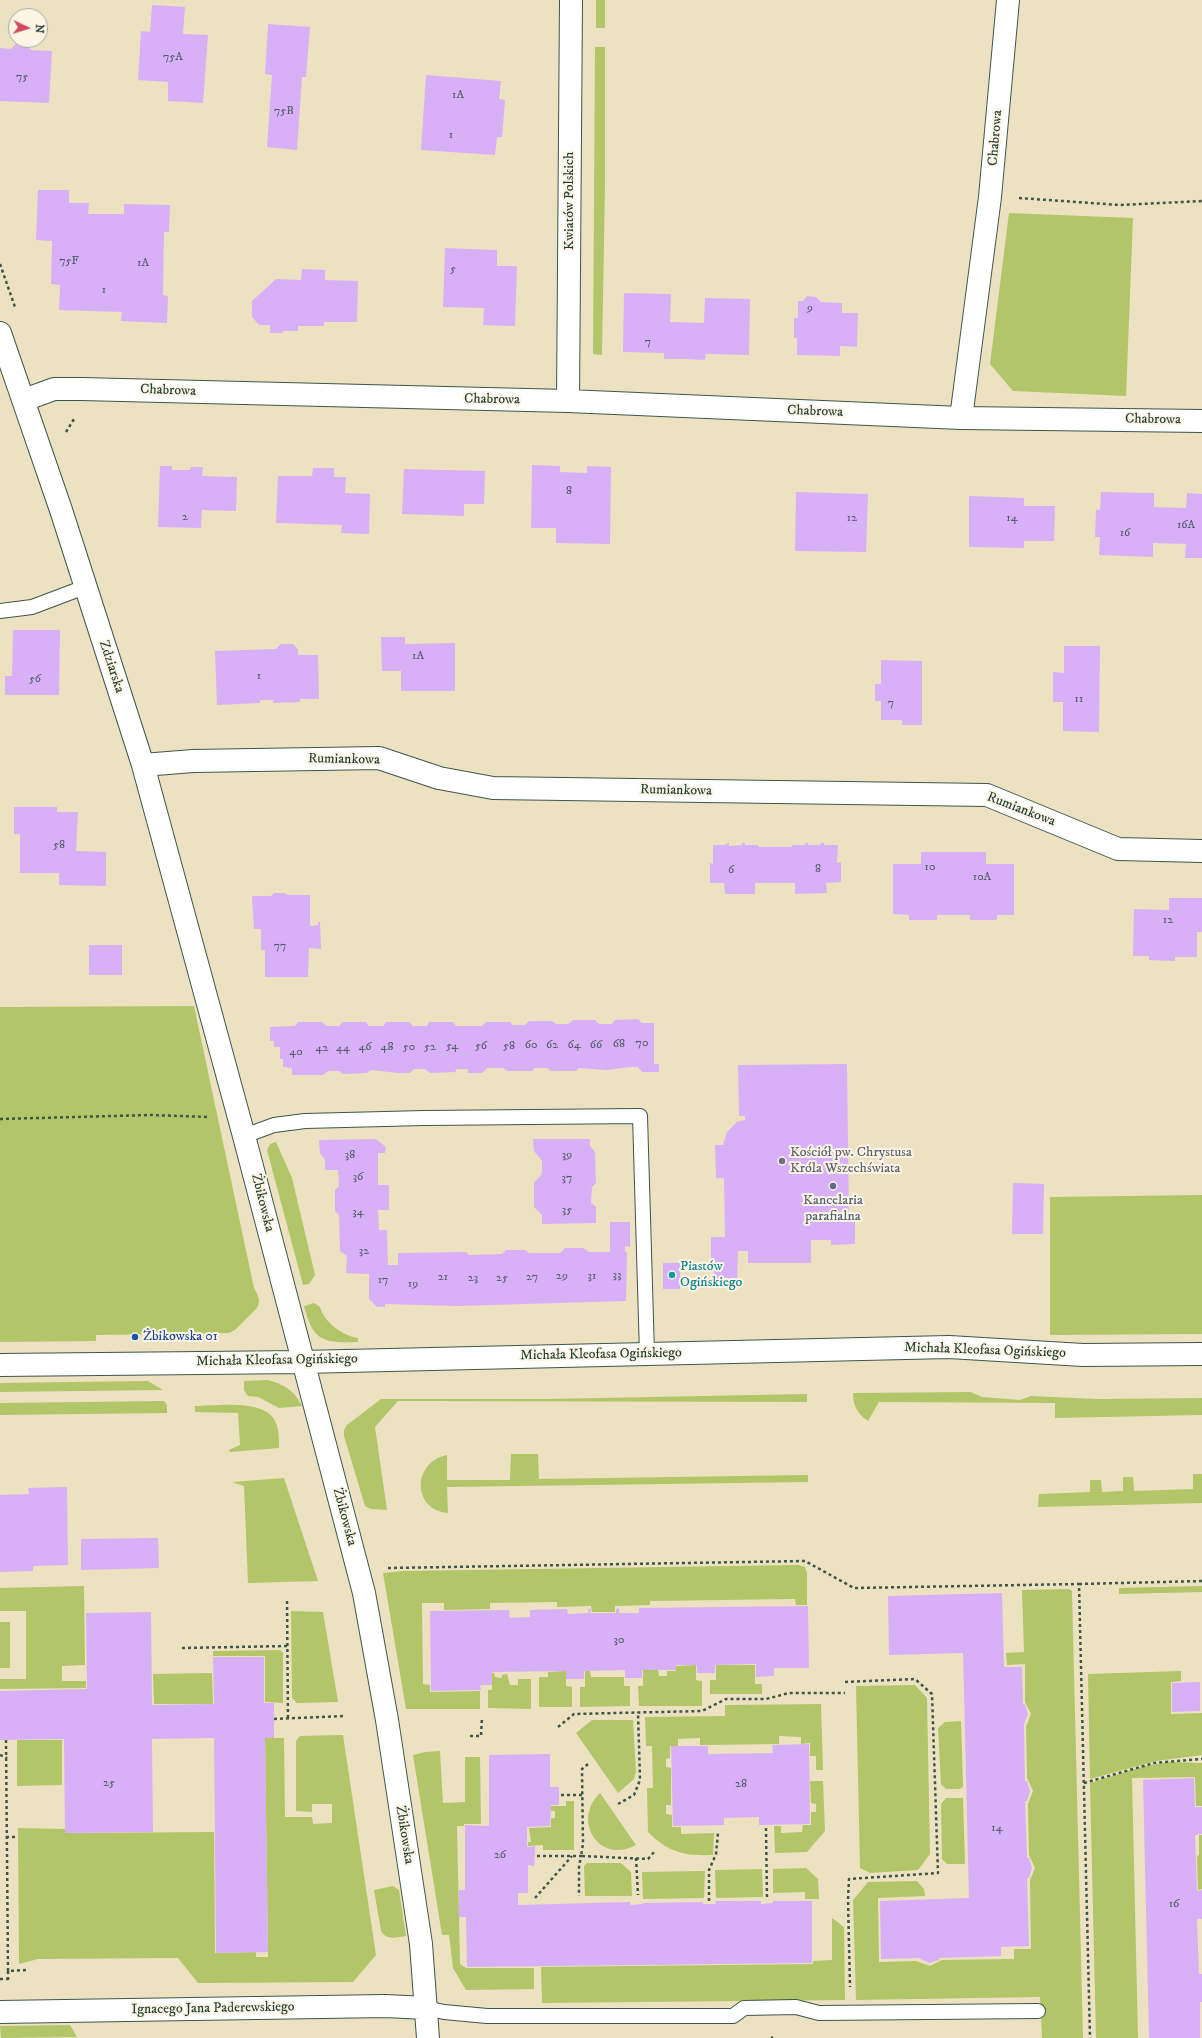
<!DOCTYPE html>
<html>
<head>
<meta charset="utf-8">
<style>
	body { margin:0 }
	#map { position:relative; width:1202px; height:2038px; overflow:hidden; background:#ece2c1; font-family:"IM FELL DW Pica",serif }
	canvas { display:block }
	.north { position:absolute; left:8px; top:8px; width:40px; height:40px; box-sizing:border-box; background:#fcf5e5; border:1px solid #a4ab9e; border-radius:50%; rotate:94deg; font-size:11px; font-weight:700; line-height:16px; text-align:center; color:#1f3d34 }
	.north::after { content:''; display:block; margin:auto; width:14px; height:18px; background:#d1495b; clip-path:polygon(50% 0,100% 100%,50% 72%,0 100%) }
</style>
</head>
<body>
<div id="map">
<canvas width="1202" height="2038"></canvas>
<div class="north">N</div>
</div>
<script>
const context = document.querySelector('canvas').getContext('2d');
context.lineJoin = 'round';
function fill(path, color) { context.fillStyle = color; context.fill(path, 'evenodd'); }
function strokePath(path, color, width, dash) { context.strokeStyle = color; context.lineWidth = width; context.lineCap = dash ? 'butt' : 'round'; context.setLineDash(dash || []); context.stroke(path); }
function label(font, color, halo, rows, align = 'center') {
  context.font = font + ' "IM FELL DW Pica",serif'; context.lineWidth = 4; context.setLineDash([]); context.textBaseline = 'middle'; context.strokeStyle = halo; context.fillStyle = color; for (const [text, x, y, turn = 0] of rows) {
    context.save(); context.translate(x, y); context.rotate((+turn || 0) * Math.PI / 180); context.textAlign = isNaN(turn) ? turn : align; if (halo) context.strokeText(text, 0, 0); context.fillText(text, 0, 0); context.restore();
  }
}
fill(new Path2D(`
	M596,0H605V28H596Z
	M595,47H605V183L602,355L593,354Z
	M1009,213L1133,218L1126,396L1013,391L990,364Z
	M194,1006L254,1288C258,1295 261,1301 257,1308L235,1330L229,1333L96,1335V1341L0,1342V1007Z
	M276,1142L292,1178L315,1275L309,1284L303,1285L267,1150L270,1144Z
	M1202,1195V1334L1050,1335V1197Z
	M314,1303L320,1307C324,1322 343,1336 358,1338V1342C324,1343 313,1342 304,1306Z
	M268,1380C284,1384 295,1391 302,1406L279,1408L258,1397L248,1396L244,1390V1381Z
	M148,1381L163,1390L0,1392V1383Z
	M971,1392L982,1397L1020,1400L1031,1396L1097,1399L1202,1398V1415L1055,1418V1403L879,1402L868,1421C857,1414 853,1405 853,1393Z
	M807,1394V1402L398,1401L375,1427L387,1510L371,1509L365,1506L344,1436V1430L347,1425L381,1399H547Z
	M164,1401L167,1405V1413L0,1415V1403Z
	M195,1406C216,1406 267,1398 276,1423C279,1430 279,1440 279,1448L230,1452L229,1450L240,1445L238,1413L195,1412Z
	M511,1454H538L539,1479L808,1475V1482L447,1487L448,1513C412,1510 412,1462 447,1455V1480H510Z
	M1193,1474H1202V1503L1038,1507L1039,1494L1090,1492V1480H1101L1102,1492L1123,1491V1477H1133L1134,1491L1193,1489Z
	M284,1478L318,1581L248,1583L244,1486L232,1482Z
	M798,1565L805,1567L807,1573V1605H796L795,1599L650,1601V1605L615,1606V1612H592L591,1606L557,1607V1602L490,1603V1609L444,1610V1603H422L423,1684L430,1685V1692L480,1691V1709H406L383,1573L403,1571Z
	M84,1586L85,1665L62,1666V1681H86V1688L0,1689V1679H26V1611H0V1588Z
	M1202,1586V1592L1119,1594V1588Z
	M1069,1589L1072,1591L1083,2038H1042L1040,1997L856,2000L853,1900L868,1882L917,1881L924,1889L925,1896L878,1898L879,1962L916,1961L930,1966L942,1960L1014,1959V1949H1031L1030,1880L1035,1868L1029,1855L1028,1804L1033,1791L1027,1778L1026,1727L1031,1714L1025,1702V1664L1007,1665L1006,1653L1024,1652L1022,1590Z
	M291,1611L323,1612L338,1702L297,1703L292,1698Z
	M0,1622H10V1668H0Z
	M280,1650L283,1653V1703L265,1702V1656H213V1651Z
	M696,1665V1680L702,1681V1706H639L638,1686H643V1670H658L659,1676H667V1671H676V1666Z
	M716,1665H755V1684H762V1694H710V1680H716Z
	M566,1671V1686L572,1687V1707H539V1677H548V1672Z
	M585,1671H590L591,1677H624V1686H630V1706L580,1707V1687H585Z
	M1181,1671V1681L1171,1682V1714L1202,1713V1755L1156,1761L1090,1779L1088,1674Z
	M212,1673L213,1704H154L153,1674Z
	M492,1673H494L495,1677L502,1678V1675L507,1674L510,1685H518V1679H531V1709L488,1708V1690H492Z
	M915,1685L927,1698L930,1854L918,1870L870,1873L860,1868L856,1686Z
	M821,1704L823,1770H816V1756H810V1743L801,1744V1737L779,1736V1744L700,1745V1738L678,1739V1746H670V1758L666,1759V1767L671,1768V1805H666V1814L672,1815V1827H681V1834L714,1833L713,1855C685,1856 669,1853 648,1832L647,1788H653L652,1746H646L645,1717L725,1716V1705Z
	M592,1720H633L636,1772L634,1779L618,1793L576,1733Z
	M961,1721L963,1787L959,1789H946L941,1784L938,1728L945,1722Z
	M343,1735L376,1955L353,1982L198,1983L178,1958L38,1959L19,1964L18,1828L65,1829V1833L214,1832L215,1953L256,1952V1957H268L265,1738H284L285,1817H312L313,1824L332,1823V1804H312V1812L296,1811V1741L300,1736Z
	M17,1740H62V1785L17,1786Z
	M440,1751L443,1803L465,1802V1757H480L481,1824H464V1826H457L460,1964L466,1968H534V1989L466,1990L453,1968L449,1935H442L413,1755L425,1752Z
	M1171,1762L1202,1763V1806H1196L1195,1777L1132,1778L1138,2038H1096L1090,1783L1145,1766Z
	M810,1781H823L825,1831L807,1852L775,1853L774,1826H781V1833L802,1832L803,1825H811V1812H816V1804L811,1803Z
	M600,1793L636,1845C600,1865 571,1821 600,1793Z
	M946,1798H963L965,1864H947L942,1859L941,1804Z
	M566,1801H574V1850H543V1845L528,1846V1842H531L529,1828L551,1827V1818H555V1811H551V1806H566Z
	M1199,1835H1202V1889L1198,1890L1197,1856L1199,1855Z
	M587,1863H621L631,1872L632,1896H585L584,1866Z
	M806,1868L818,1879L819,1899H805V1892L773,1893V1869Z
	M762,1869L763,1897L716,1898L715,1870Z
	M705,1871L704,1898L643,1899L642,1872Z
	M393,1886L399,1890L406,1936C397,1937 387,1941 381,1931L374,1890Z
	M832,1918L844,1927L845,2000L542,2003L541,1967L813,1964V1961L832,1960Z
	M70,2025L77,2037L1,2038L0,2026Z`), '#b2c569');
fill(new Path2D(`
	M152,5L185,7L183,34L208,35L203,103L168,101V82L138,80L141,31L150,32Z
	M268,24L310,27L306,77H302L297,150L267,147L272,75L265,74Z
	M16,44H26L31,50L52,51L49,103L0,101V48L11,49Z
	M426,75L501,81L499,99L505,100L502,137H497L495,155L421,150Z
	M38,190H69V203H89L88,214H124V204L170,205L169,232H164L163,295L168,296L167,323L121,321L122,312L59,310L60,285L51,284L52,241L36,240Z
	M445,248L497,250V266H517L515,326L483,325L484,308L443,307Z
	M302,269L325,270V280L358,281L357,322H324V326H298V331H283V333H270V325H259L252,317V301L276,279L301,280Z
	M624,293L671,294L670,322L704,323L705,298L750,299L749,355L706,354L705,360L685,359H664V353L623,352Z
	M807,296L816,297L821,302L842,303V313H858L857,347L840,346V356L797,355V338H794V318H798V301H803Z
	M532,465L560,466V472L587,473V466L611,467L610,544L556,543V528H531Z
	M160,466H172V470H190L191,467H203L202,476L237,477L236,511L202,510L201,528L158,527Z
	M313,468H334V477H346L345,493L370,494L369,534L341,533L342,525L276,523L278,476H312Z
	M404,469L485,471L484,504H464V516L402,514Z
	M796,492L868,494L866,552L795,551Z
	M1101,492L1154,493V507L1186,508L1187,493L1202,494V558H1185L1186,544L1153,543V557L1099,555L1100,537H1095L1096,510H1100Z
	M969,496L1024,498V506H1055L1054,541H1024V548L969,547Z
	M13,630H60L59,695H5V676H12Z
	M381,637H405V644L455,643V691H401V671H382Z
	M281,644H293L298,649V655H318L319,699H300V702L273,703L274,700H260V703L217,705L215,651L276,649Z
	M1064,646H1100L1099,732L1063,731V702H1053V672L1064,673Z
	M881,660L922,661V725H902V720H881V701H875V684H881Z
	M14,807H57V812H78L76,851L106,852V886L59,885V873H20V834H14Z
	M729,843V846L742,845V843H745V845H758L759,847H792V845H805V843H808V845H820L821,843H824V845H838L837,863L841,862V882L826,883L827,893L795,894V883H755V894H725L724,883H710V863L713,864V845H726V844Z
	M921,852H986V864H1014V915H997V920H970V915H937V920H909V915L893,914V864H921Z
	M274,893H285L288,895H310V926L318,925V922H320L321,949L309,948L308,977H265V950H261V929H254L252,896H271Z
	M1169,898H1202V932H1197V957H1175V961L1149,960V956H1133L1134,909L1169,910Z
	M89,945H122V975H89Z
	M638,1019L642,1023H654V1064H659V1072H642L638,1067H630L607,1070L579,1068L576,1071H551L547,1068H535L532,1071H507L503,1068H487L482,1073H468V1069H457L455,1072L430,1073L425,1069H414L410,1073H398L371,1070L367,1073L343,1074L339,1071H328L323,1075H292V1068L283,1067V1059H280V1047H274V1041H270V1027L295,1026L298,1022H322L327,1026H339L343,1022H366L369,1026H383L386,1022H409L413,1026H427L429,1022H453L456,1026H482L486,1022H510L513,1025H525L529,1021H552L556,1024H568L573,1020H595L599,1024H612L615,1020Z
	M847,1064L849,1219L855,1220V1244L831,1245V1240H811V1263H748V1251H738L737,1281L714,1280V1261H711V1237H725L724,1178H716L715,1145H723L727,1132L737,1122L745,1120V1116H739L738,1065Z
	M376,1139L386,1147L385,1153H378V1185H389V1210H378L379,1230H387L388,1265H398V1253L466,1252L469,1255L502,1254L506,1250H525L529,1253H560L565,1248H583L589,1252H610V1222H630V1247L625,1246V1252H627L626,1301L458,1306L385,1304V1307H377L369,1299V1274L346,1273L347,1256L340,1251L339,1215L335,1211V1190L339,1186L338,1170H325V1160L320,1153L319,1140Z
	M533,1139H590V1146L595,1152L596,1183L592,1187L591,1203L596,1207V1223L542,1224V1215L534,1207V1183L542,1174V1161L534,1151Z
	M1013,1183L1044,1184L1043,1234H1012Z
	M663,1263H680V1289H663Z
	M67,1487L68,1565L33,1566V1571L0,1572V1495L29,1494L28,1488Z
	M158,1538L159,1568L81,1570V1539Z
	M1002,1593L1004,1667H1022L1023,1704H1025L1028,1714L1024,1724L1025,1781H1027L1030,1791L1027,1801H1025L1027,1858H1029L1032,1868L1029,1878H1027L1029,1946L1001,1947V1956L939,1958V1960L929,1963L919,1958L881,1959L880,1901L969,1898L963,1653L889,1655L888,1596Z
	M808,1606L809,1668H774V1676L756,1677V1664L715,1665V1673H697V1665H676V1670H642V1678H625V1670L584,1671V1679H566V1671L492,1672V1685H480L481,1690L431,1691L430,1611L509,1610L510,1618L530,1617V1610L567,1609L568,1614L589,1613L588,1609H591L590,1613H616V1609L619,1608V1613H639V1608Z
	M151,1612L152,1705L214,1704L213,1657H264V1703H274V1738H265L268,1952L216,1953L214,1738L152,1739L153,1832L65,1833L64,1739L0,1740V1691L87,1689L86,1613Z
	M1200,1682V1711L1172,1712V1683Z
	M809,1744L810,1824L759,1825V1817L724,1818V1825L673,1826L671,1746H708V1754L773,1753L772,1745Z
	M550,1754V1787H559V1805H551L550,1826L527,1827V1847L535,1846L534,1866L528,1865V1893H518V1905L630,1902V1905L642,1904L643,1903L703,1902V1904H716L715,1901H761V1904L773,1903V1901H812V1963L467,1967L466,1917H459V1890H465V1825L489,1826V1755Z
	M1194,1778L1195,1807H1202V1834L1195,1835L1197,1891L1202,1890V1919H1197L1199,1974H1202V2002H1200V2038H1149L1143,1780Z`), '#d8b0f7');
const lane = new Path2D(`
	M0,611L32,607L85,587
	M244,1136L274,1125L305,1121L424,1118L640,1116L647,1354
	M426,2008L444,2012L487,2016H733L744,2008L796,2007L819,2013L1038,2011`);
const street = new Path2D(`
	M0,333L61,510L143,765L244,1136L364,1593L387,1720L421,1944L428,2038
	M24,400L54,389H81L568,401L961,418L1202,421
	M568,401L571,0
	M961,418L990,197L1008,0
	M143,765L193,761L379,758L439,778L493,788L987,795L1118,849L1202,851
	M0,1365L303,1362L949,1347L1083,1355L1202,1354
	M0,2012L385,2006L426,2008`);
strokePath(lane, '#3e5649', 16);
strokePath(street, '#3e5649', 24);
strokePath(new Path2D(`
	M1019,198L1120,205L1202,201
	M0,264L15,307
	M66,432L74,419
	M0,1119L150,1115L209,1117
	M388,1568L805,1561L854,1588L1079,1584L1090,2038
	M1079,1584L1202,1581
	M287,1601L288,1719
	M182,1648L287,1646
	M845,1682L915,1679L932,1694L938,1873L849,1879L848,1900L850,1987
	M274,1719L345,1716
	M558,1727L574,1714L702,1711L726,1699H766L789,1693H845
	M470,1736H481L482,1717
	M6,1740L8,1971L27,1970
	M0,1755L7,1758
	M588,1764L582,1769L583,1844L581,1856L648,1859L655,1851
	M1084,1783L1154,1763L1202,1759
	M561,1795H583
	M618,1804L634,1795L640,1780L638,1712
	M766,1828L767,1899
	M6,1837H18
	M537,1856H581L579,1867V1896
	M636,1858L638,1895
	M535,1898L572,1856
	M709,1901V1870L716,1854L718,1833
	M8,1971V1982
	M0,1979H8
	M771,2037L773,2038`), '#3e5649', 2.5, [3, 3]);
strokePath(lane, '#fff', 14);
strokePath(street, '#fff', 22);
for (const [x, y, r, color] of [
	[782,1161,4,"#6b7280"],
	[833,1186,4,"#5c6f8a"],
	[672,1275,4,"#0f9aa8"],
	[135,1337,4,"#1a4fb4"]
]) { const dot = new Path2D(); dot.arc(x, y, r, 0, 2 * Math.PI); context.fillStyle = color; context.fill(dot); strokePath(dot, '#fcf5e5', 1.5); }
label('12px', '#4d5a65', null, [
	["75A",173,58],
	["75",22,78],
	["1A",458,96],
	["75B",284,112],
	["1",451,136],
	["75F",69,262],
	["1A",143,264],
	["5",453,270],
	["1",104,291],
	["9",810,309],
	["7",648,343],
	["8",569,492],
	["2",185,518],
	["12",852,519],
	["14",1012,519],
	["16A",1186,526],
	["16",1125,534],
	["1A",418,657],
	["1",259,677],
	["56",35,680],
	["11",1079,700],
	["7",891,704],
	["58",59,846],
	["10",930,868],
	["8",818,870],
	["6",731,871],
	["10A",982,878],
	["12",1168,921],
	["77",280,947],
	["70",642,1044],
	["68",619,1045],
	["60",531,1046],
	["62",552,1046],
	["64",574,1046],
	["66",596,1046],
	["54",452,1047],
	["56",481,1047],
	["58",509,1047],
	["46",365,1048],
	["48",387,1048],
	["50",409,1048],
	["52",430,1048],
	["42",322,1049],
	["44",343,1049],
	["40",296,1053],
	["38",350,1156],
	["39",567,1156],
	["36",358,1178],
	["37",567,1179],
	["35",567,1211],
	["34",358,1213],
	["32",364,1252],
	["33",617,1276],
	["29",562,1277],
	["31",592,1277],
	["21",443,1278],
	["27",532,1278],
	["23",473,1279],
	["25",502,1279],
	["17",383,1281],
	["19",413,1285],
	["30",619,1641],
	["25",109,1784],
	["28",741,1785],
	["14",997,1829],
	["26",500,1856],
	["16",1174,1905]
]);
label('14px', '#1f3d34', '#fcf5e5', [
	["Chabrowa",996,138,-85],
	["Kwiatów Polskich",570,201,-90],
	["Chabrowa",168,391,2],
	["Chabrowa",492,400,1],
	["Chabrowa",815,412,2],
	["Chabrowa",1153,420,1],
	["Zdziarska",111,667,72],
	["Rumiankowa",344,760,1],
	["Rumiankowa",676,791,1],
	["Rumiankowa",1021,810,21],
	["Żbikowska",262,1203,76],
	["Michała Kleofasa Ogińskiego",985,1351,2],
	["Michała Kleofasa Ogińskiego",601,1355,-1],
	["Michała Kleofasa Ogińskiego",277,1361,-1],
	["Żbikowska",344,1517,75],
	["Żbikowska",404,1835,81],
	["Ignacego Jana Paderewskiego",213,2009,-1]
]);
label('14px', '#5b616d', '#fcf5e5', [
	["Kościół pw. Chrystusa",790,1153],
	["Króla Wszechświata",790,1169]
], 'left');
label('14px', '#4e5e75', '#fcf5e5', [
	["Kancelaria",833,1201],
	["parafialna",833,1217]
]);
label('14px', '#0d838f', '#fcf5e5', [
	["Piastów",680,1267],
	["Ogińskiego",680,1283]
], 'left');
label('14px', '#164399', '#fcf5e5', [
	["Żbikowska 01",143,1337]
], 'left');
</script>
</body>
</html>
